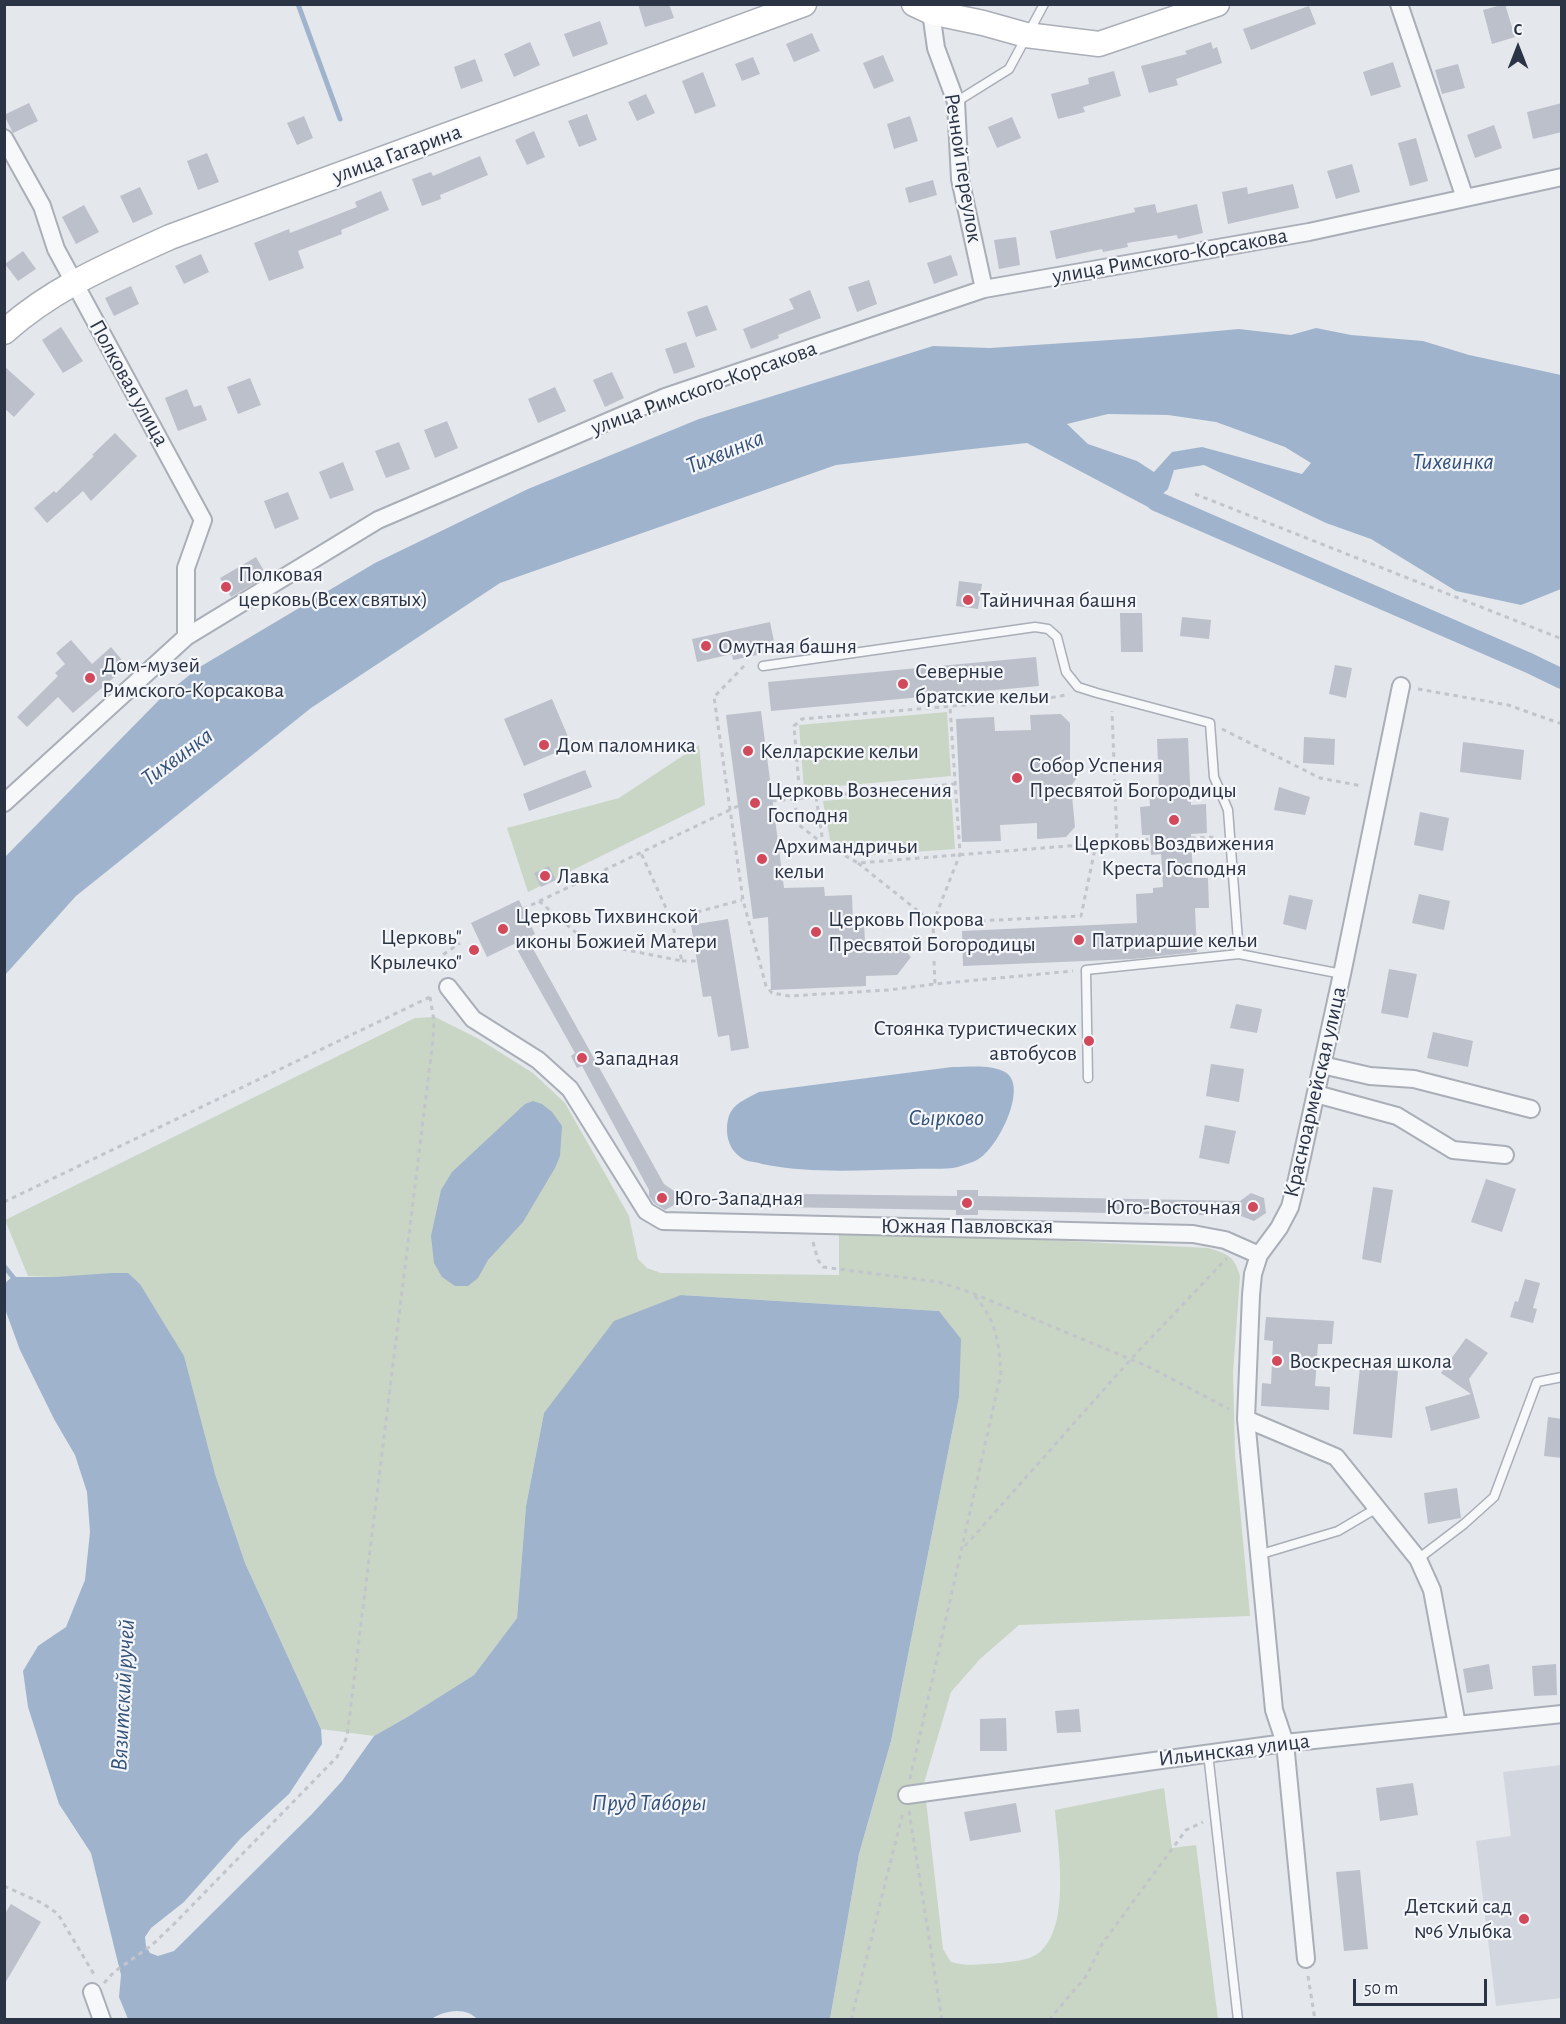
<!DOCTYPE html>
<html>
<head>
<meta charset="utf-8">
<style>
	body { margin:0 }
	#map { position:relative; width:1566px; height:2024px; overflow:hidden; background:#e4e7ec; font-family:"Alegreya Sans",sans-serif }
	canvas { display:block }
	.frame { position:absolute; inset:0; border:6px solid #2b3445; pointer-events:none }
	.north { position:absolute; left:1488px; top:18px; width:60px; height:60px; -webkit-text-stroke:4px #f4f6f9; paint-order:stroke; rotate:0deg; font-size:16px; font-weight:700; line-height:24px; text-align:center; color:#2b3445 }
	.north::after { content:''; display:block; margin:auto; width:21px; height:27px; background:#2b3445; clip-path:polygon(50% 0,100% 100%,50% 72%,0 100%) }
	.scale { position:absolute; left:1353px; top:1979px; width:134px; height:27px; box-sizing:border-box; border:3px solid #2b3445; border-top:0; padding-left:8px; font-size:18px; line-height:21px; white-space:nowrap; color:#2b3445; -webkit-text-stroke:4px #f4f6f9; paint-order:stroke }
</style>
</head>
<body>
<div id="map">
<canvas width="1566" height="2024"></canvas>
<div class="frame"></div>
<div class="north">С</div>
<div class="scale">50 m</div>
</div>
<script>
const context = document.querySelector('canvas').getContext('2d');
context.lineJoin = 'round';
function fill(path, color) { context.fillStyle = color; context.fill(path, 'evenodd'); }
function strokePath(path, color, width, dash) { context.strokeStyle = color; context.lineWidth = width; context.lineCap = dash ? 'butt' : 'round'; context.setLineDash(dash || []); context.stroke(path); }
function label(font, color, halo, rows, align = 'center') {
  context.font = font + ' "Alegreya Sans",sans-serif'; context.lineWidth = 4.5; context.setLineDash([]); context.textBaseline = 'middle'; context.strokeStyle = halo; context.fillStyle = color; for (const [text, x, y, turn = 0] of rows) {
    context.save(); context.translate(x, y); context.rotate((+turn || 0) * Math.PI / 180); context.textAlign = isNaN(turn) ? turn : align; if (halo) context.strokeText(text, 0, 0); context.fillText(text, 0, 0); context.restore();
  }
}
fill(new Path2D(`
	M1561,1765V1998L1496,2006L1476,1841L1511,1836L1503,1772Z`), '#d2d6de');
fill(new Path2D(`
	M947,712L951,776L804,789L799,725Z
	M699,745L705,805L528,892L507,828L619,798Z
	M951,790L955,849L860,856L830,840L823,801Z
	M435,1017L477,1038L533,1073L565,1103L629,1216L638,1259L647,1268L661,1273L839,1275V1230L1208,1248C1227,1254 1234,1255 1240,1276L1233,1373L1235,1455L1250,1616L1019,1625L980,1659L951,1692L924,1783L943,1949L951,1962C968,1967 983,1964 1001,1963C1014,1961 1029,1961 1040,1952C1071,1925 1058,1847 1055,1810L1164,1788L1172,1848L1196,1845L1218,2019H830L859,1854L891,1741L959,1397L939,1311L681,1295L544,1413L526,1506L517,1618L474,1675L409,1716L374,1736L321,1729L245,1563L215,1474L140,1284L127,1273L54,1277L28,1276L5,1220L415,1018Z`), '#c9d6c5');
fill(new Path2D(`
	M1316,328L1351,335L1423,341L1469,355L1561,375V589L1521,605L1456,591L1371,539L1326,523L1204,465L1174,470L1168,489L1148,507L1027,443L963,450L836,465L500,583L311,708L76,896L5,975V857L159,700L198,668L375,563L528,489L699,419L933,346L990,348L1140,338L1239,329L1291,335ZM1108,414L1168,415L1216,422L1285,447L1311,463L1302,474L1202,447L1172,452L1154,472L1137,461L1088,444L1067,424Z
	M952,1067C969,1067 990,1064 1005,1072C1030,1086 996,1153 975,1161C970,1163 964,1165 958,1167C944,1170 927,1168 913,1169C863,1170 811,1174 762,1164C757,1162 750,1162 745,1160C733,1154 727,1143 727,1130C727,1106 740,1102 759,1092Z
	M533,1101L542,1104L552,1112L562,1126L560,1156L555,1168L523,1222L488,1260L478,1278L468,1286H455L442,1277L434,1263L431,1236L441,1190L452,1172L525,1104Z
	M112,1273H128L140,1284L184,1356L215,1474L245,1563L321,1729L322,1744L289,1794L241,1838L184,1902L151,1928L145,1937L146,1946L150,1953L158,1956L174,1951L312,1814L342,1781L374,1736L409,1716L474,1675L517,1618L526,1506L544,1413L614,1321L681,1295L939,1311L961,1339L959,1397L891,1741L859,1854L830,2019L478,2020C466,2006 444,2010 430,2020L128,2019L119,1997L121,1975L91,1853L59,1804L28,1707L23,1671L38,1646L66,1627L85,1580L90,1532L87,1492L75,1455L54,1419L20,1350L5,1309V1283L12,1277H54Z`), '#9fb4cc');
strokePath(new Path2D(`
	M298,4L340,119
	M4,1266L16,1281`), '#9fb4cc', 5);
strokePath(new Path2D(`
	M1156,501L1529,663L1562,679`), '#9fb4cc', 20);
fill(new Path2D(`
	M638,4H669L674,18L645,27Z
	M1505,4L1515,37L1492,44L1483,10Z
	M1309,6L1316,24L1251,50L1243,29Z
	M600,21L608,44L573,57L564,34Z
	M812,33L820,51L794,62L786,44Z
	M530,42L540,65L514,77L504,54Z
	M1211,42L1213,49L1217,47L1222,63L1176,79L1178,85L1149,93L1141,66L1187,54L1185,51Z
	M883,55L894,81L874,89L863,63Z
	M753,57L760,74L742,81L735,64Z
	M475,59L483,81L461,89L454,67Z
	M1393,62L1401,87L1371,96L1363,72Z
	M1458,64L1465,88L1442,94L1435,70Z
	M1114,71L1121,96L1083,107L1085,112L1058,119L1051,94L1089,84L1088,78Z
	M703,72L716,106L695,114L682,81Z
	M646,94L655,113L637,121L628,102Z
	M29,103L38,121L13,133L4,115Z
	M1562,103V132L1533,139L1527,112Z
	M587,114L597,140L579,147L568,121Z
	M304,116L313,138L297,145L287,123Z
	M910,116L918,141L894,149L887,124Z
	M1012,117L1021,138L997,148L988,127Z
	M1494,125L1502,148L1475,158L1467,135Z
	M534,131L545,157L527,165L515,140Z
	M1416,138L1428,181L1410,186L1398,143Z
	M207,153L219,182L198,190L187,161Z
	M480,156L488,175L440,195L441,199L422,206L412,179L431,172L433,176Z
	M1352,164L1360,192L1336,199L1327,171Z
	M933,180L937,195L909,203L905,188Z
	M1293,184L1299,208L1228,224L1222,192L1247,187L1248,194Z
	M140,187L153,214L133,223L120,196Z
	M381,191L389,210L341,230L342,234L298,251L304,268L269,281L254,243L289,229L290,233L357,207L355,202Z
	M1155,204L1157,213L1197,204L1203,233L1178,239L1177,235L1127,243L1128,247L1103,252L1102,249L1056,259L1050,231L1135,212L1134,208Z
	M84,205L99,232L76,244L62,217Z
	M1016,237L1020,265L999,269L994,240Z
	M23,251L36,269L18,281L5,264Z
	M201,254L209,272L184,284L175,266Z
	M951,255L958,275L934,284L927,263Z
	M869,280L877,304L857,312L848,287Z
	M131,286L139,304L114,316L105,298Z
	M810,290L821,318L778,335L779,338L751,349L743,329L794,309L789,299Z
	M707,305L717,330L696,337L687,312Z
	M61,327L83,361L63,373L42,340Z
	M686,342L695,367L674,374L665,349Z
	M4,366L35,394L14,417L4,408Z
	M612,372L624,398L605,407L593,380Z
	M250,378L261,405L238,414L227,387Z
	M555,387L566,411L538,423L528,399Z
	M187,389L194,407L201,405L207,420L178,431L165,398Z
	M447,421L458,448L435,458L424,430Z
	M115,433L137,456L91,501L83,491L47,523L34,508L54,491L56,493L94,456L92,455Z
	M399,442L410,469L386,478L375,451Z
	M343,462L354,490L330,499L319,472Z
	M288,492L299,519L275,529L264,501Z
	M256,557L267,576L231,597L220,578Z
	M959,581L982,584L978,609L956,606Z
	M1120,613H1142L1143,652H1121Z
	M1182,617L1211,620L1209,639L1180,636Z
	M770,622L776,651L733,660L732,654L697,662L692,639Z
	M71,640L92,664L111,647L127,666L73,713L58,697L27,727L17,717L58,676L55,673L65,664L56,653Z
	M1036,657L1039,686L771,711L768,682Z
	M1335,665L1352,668L1346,698L1329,694Z
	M552,699L572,746L524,766L504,719Z
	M761,711L784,888L824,887L825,896L852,895L853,925L864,924L865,941L896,940L911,957L897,975L866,976V986L771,990L768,917L753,919L726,715Z
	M1061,714L1070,723V763L1075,769L1076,779L1071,786L1075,827L1066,837L1037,839V823L1000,825L1001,841L962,842L956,719L994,717L995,731L1031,730L1030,715Z
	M1304,737L1335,739L1334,765L1303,763Z
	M1188,738L1191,805L1206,804L1207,833L1191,834L1193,878H1208L1209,908H1195L1197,952L1133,959L963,966L962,931L1137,923L1136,894L1153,893V888L1163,887L1161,854L1151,855L1150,835H1142L1140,807L1150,806L1149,789H1159L1157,739Z
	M1463,742L1524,750L1521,780L1460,772Z
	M585,770L592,787L529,811L523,794Z
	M1279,787L1310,797L1305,815L1274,810Z
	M1420,812L1449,818L1443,851L1414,845Z
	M549,866L556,880L541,887L534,873Z
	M1419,894L1450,901L1444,930L1412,923Z
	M1289,895L1313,900L1306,930L1283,924Z
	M519,900L535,934L527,938L664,1184L696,1206L674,1205L665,1210L654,1203L649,1196V1190L582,1066L577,1068L571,1056L575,1053L514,944L487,957L471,923Z
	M728,919L749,1048L731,1051L729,1035L718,1037L711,996L703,997L691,925Z
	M1389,969L1417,974L1408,1018L1381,1013Z
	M1236,1004L1262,1009L1257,1033L1230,1028Z
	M1433,1032L1473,1041L1468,1067L1427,1058Z
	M1211,1064L1244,1069L1239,1102L1206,1096Z
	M1205,1125L1236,1131L1229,1164L1199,1158Z
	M1486,1179L1516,1189L1502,1232L1471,1222Z
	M1373,1187L1393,1190L1381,1263L1362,1259Z
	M957,1190H978V1196L1240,1201L1251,1193L1264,1198L1266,1213L1254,1221L1241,1216L978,1210V1215H956V1210L717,1206L718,1193L957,1196Z
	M1525,1279L1540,1283L1533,1308L1537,1309L1533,1323L1510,1317L1515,1301L1518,1302Z
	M1266,1317L1334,1321L1332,1344H1318L1315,1386L1330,1387L1329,1410L1261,1406L1262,1383L1271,1384L1273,1341L1264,1340Z
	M1466,1338L1488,1353L1469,1379L1480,1418L1431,1431L1425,1407L1471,1394L1441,1373Z
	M1360,1367L1398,1371L1392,1438L1353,1434Z
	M1548,1417L1562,1419V1458L1544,1456Z
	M1457,1488L1461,1518L1428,1524L1424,1493Z
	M1489,1664L1493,1689L1467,1693L1463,1669Z
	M1556,1664L1557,1695L1534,1696L1532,1666Z
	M1079,1709L1081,1732L1057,1733L1055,1711Z
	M1006,1718L1007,1751H980V1719Z
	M1413,1783L1418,1815L1380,1821L1376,1788Z
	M1016,1803L1021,1832L970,1841L964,1812Z
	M1360,1870L1368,1949L1344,1951L1336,1872Z
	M11,1904L41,1922L4,1985V1915Z`), '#bbc0ca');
const lane = new Path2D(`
	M956,102L1009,69L1044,4
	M763,666L1035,627L1048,629L1057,637L1066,672L1078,687L1097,693L1210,723L1214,777L1228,810L1239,954
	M1088,1078L1086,970L1239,954L1342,974
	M1258,1555L1338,1531L1377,1508
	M1418,1559L1464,1524L1494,1497L1537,1382L1562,1377
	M1208,1753L1238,2020`);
const street = new Path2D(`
	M1399,4L1465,198
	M931,12L936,48L956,102L960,179L984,289
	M4,138L42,206L56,249L203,520L186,568V637
	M1401,686L1342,974L1297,1179L1290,1207L1279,1228L1259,1255L1253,1274L1251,1295L1246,1419L1336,1457L1418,1559L1432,1590L1457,1725
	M4,803L186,637L378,520L665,397L984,289L1309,232L1562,177
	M448,987L473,1019L538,1060L570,1089L646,1211L663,1221L1193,1234L1225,1240L1259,1255
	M1322,1065L1370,1076L1414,1079L1531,1109
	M1316,1094L1397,1116L1453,1150L1505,1155
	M1246,1419L1274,1710L1285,1743L1306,1959
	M907,1795L1285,1743L1562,1714
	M92,1992L102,2020`);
const secondary = new Path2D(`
	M914,4L931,12L983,23L1026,35L1099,44L1217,4
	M4,332C54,287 111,264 170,237L804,4`);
strokePath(lane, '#a9aeb7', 11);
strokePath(street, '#a9aeb7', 20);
strokePath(secondary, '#a9aeb7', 27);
strokePath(new Path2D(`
	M1195,494L1562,639
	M744,666L714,697L743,900L766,986L772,993L789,996L889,990L935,984L1073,971
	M1418,689L1508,705L1562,724
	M1222,729L1320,778L1362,786
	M816,797L823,843L858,863L1117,842L1112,711
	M800,798L794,726L802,719L1057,697L1069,694
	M794,799L799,825L821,842
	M772,801L955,784
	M1191,838L1217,837
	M1117,842L1151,839
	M858,863L933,923L1081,916L1096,844
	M539,901L587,942L682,961L671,919L641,853
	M523,909L738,806
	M671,919L742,900
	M934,951L933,923L960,854L950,707
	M682,961H697
	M934,961L935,984
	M444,971L441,956L460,943
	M4,1202L430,997
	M813,1242L818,1260L823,1267L939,1282L972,1293L1149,1367L1229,1409
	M965,1546L1131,1359L1227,1258
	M910,1779L1001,1373C998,1338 997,1321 972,1293
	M909,1811L942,2020
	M4,1886L42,1903L58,1914L95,1976
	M1308,1976L1315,2020
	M104,1983L114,1972L152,1945L174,1924L337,1757L347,1737L433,1040L434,1021L430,997
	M851,2020L903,1812
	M1049,2020L1087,1975L1102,1944L1186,1830L1203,1822`), '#c2c5cb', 3, [4.5, 4.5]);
strokePath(lane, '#f7f8fa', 8);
strokePath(street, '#f7f8fa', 16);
strokePath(secondary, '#fff', 24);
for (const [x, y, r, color] of [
	[226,587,6,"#d1495b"],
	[968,600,6,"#d1495b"],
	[706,646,6,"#d1495b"],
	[90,678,6,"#d1495b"],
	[903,684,6,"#d1495b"],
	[544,745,6,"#d1495b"],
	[748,751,6,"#d1495b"],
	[1017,778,6,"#d1495b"],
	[755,803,6,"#d1495b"],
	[1174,820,6,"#d1495b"],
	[762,859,6,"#d1495b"],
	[545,876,6,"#d1495b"],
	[503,929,6,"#d1495b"],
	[816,932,6,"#d1495b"],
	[1079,940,6,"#d1495b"],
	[474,950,6,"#d1495b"],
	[1089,1041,6,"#d1495b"],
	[582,1058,6,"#d1495b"],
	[662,1198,6,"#d1495b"],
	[967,1203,6,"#d1495b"],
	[1253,1207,6,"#d1495b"],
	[1277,1361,6,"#d1495b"],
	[1524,1919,6,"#d1495b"]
]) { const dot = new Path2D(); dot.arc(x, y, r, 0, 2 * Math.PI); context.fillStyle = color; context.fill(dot); strokePath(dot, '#f4f6f9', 2); }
label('22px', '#2b3445', '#f4f6f9', [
	["улица Гагарина",397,154,-20],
	["Речной переулок",963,168,81],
	["улица Римского-Корсакова",1170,256,-10],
	["Полковая улица",129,383,61],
	["улица Римского-Корсакова",704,388,-20],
	["Красноармейская улица",1315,1092,-77],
	["Ильинская улица",1234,1750,-7]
]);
label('22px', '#2b3445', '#f4f6f9', [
	["Полковая",238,574],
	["церковь(Всех святых)",238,599],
	["Тайничная башня",980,600],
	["Омутная башня",718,646],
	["Дом-музей",102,665],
	["Римского-Корсакова",102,690],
	["Северные",915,671],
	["братские кельи",915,696],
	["Дом паломника",556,745],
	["Келларские кельи",760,751],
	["Собор Успения",1029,765],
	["Пресвятой Богородицы",1029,790],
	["Церковь Вознесения",767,790],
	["Господня",767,815],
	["Церковь Воздвижения",1174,843,"center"],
	["Креста Господня",1174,868,"center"],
	["Архимандричьи",774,846],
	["кельи",774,871],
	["Лавка",557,876],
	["Церковь Тихвинской",515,916],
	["иконы Божией Матери",515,941],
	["Церковь Покрова",828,919],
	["Пресвятой Богородицы",828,944],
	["Церковь\"",462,937,"right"],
	["Крылечко\"",462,962,"right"],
	["Патриаршие кельи",1091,940],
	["Стоянка туристических",1077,1028,"right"],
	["автобусов",1077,1053,"right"],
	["Западная",594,1058],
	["Юго-Западная",674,1198],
	["Юго-Восточная",1241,1207,"right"],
	["Южная Павловская",967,1226,"center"],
	["Воскресная школа",1289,1361],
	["Детский сад",1512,1906,"right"],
	["№6 Улыбка",1512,1931,"right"]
], 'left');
label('italic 24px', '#34527a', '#f4f6f9', [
	["Тихвинка",725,452,-22],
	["Тихвинка",1453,462],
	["Тихвинка",177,757,-36],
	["Сырково",946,1118],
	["Вязитский ручей",123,1695,-87],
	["Пруд Таборы",649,1803]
]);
</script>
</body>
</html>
